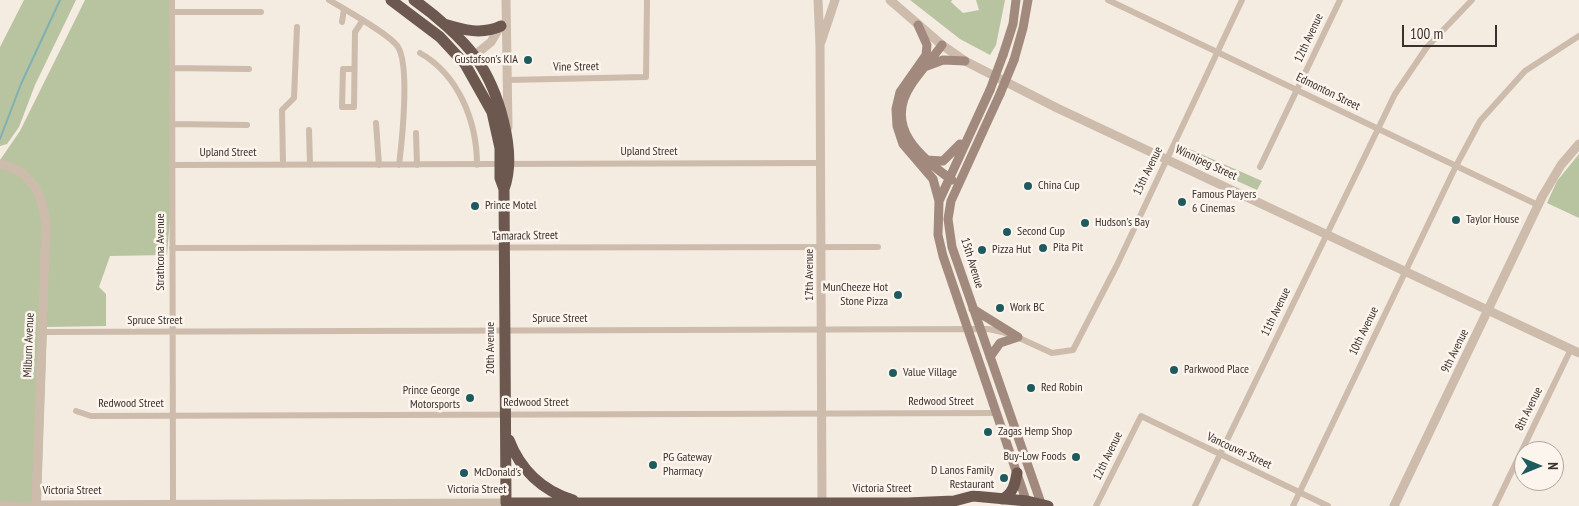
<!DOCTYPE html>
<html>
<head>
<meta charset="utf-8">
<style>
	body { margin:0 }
	#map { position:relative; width:1579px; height:506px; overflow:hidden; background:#f4ebe1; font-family:"PT Sans Narrow",sans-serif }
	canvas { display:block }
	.north { position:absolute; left:1514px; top:441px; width:50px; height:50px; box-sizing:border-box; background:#fbf5ee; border:1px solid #aea6a0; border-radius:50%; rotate:90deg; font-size:14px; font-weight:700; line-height:20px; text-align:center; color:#3b302b }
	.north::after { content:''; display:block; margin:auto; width:18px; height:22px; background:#1f5a5e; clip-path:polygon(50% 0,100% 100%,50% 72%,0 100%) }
	.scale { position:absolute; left:1402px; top:25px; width:95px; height:22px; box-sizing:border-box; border:2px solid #3b302b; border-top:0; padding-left:6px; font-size:15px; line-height:18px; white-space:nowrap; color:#3b302b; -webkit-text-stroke:4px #fbf5ee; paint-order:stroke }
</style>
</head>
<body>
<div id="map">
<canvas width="1579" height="506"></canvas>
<div class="north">N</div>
<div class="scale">100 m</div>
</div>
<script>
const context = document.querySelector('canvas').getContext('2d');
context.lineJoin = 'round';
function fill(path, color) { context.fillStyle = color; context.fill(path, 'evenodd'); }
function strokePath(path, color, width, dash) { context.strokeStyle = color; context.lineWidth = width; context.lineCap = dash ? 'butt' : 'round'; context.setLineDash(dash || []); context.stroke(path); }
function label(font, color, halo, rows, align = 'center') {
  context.font = font + ' "PT Sans Narrow",sans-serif'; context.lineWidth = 5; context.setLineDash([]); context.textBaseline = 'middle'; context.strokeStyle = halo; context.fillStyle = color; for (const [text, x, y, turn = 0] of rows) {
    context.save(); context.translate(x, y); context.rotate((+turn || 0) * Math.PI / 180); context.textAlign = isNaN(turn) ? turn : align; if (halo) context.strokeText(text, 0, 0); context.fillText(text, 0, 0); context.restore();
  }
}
fill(new Path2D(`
	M24,0H76L35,85L19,127L7,144L0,146V47Z
	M85,0H172L174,169L167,255L110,256L99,287L106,294V326L47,327L41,503H0V160L20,131Z
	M910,0H952L951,2L963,13L979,10L976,0H1005L996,45L990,55L960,39Z
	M1185,147L1262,181L1257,190L1182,156Z
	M1579,154V218L1547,203L1557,181Z`), '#b8c4a0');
strokePath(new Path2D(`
	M0,139L21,84L60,0`), '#7fb0b2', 2);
strokePath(new Path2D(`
	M172,0L173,504
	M329,0C344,9 391,35 398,47C410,66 402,141 399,165
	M1108,0L1538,205
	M172,12H261
	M342,22L344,9
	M420,53C459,75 477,122 477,165
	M172,68L249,69
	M354,69H343L342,107H354L355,32L363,20
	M508,80L646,77L647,0
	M376,123L379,165
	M172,124L247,125
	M309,130L310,165
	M416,133L417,165
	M172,165L821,163
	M283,165L282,110L294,98L297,27
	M1260,167L1340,0
	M172,248L878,247
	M42,332L989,329L1006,333
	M1015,336L1052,353L1073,350L1117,265L1242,0
	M76,411L91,416L997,413
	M0,504L36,506
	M1096,506L1141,416L1328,506
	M1195,506L1395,94L1427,47L1472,0
	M1293,506L1456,166L1480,121L1525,71L1579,36
	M1495,506L1571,349`), '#cdbbac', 6);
strokePath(new Path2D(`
	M506,0L508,127
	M818,0L820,45L822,506
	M890,0L942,45L965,61L1057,108L1579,353
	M821,42L835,0
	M470,59L491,42L501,25
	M0,164C32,171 43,195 46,225L36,505L506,503V506
	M1394,506L1542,197L1561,165L1579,144`), '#cdbbac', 9);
strokePath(new Path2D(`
	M918,25L927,45L926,55L900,92L896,109L897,126L903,144L933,179L939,201
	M942,45C932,59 920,71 911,85C883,127 921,158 952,180
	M1003,55L1013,24L1016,0
	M1014,60L1023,28L1028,0
	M927,66L943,60L965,61
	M990,90L939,201L938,235L943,256L1028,506
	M1000,94L951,201L948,219L952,247L1042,506
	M926,160L943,161L960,144
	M973,309L1018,337
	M990,357L1000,343L1018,337`), '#a18a7d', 9);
strokePath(new Path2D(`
	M391,0L440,37L465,64L492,112L500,148V178L504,189L506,503H907L954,501L973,496L1027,501L1048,506
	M414,0C434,14 462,38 476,58C498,89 518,152 504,189
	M444,24C463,30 482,35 501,26
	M509,440C520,469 542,491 573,500
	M1002,499C1013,494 1015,484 1017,473`), '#6c584f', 11);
strokePath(new Path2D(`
	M990,90L1003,55
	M1000,94L1014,60`), '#a18a7d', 9);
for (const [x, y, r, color] of [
	[528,60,5,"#1f5a5e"],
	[1028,186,5,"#1f5a5e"],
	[1182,202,5,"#1f5a5e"],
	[475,206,5,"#1f5a5e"],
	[1456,220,5,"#1f5a5e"],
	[1085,223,5,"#1f5a5e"],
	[1007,232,5,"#1f5a5e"],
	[1043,248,5,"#1f5a5e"],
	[982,250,5,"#1f5a5e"],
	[898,295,5,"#1f5a5e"],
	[1000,308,5,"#1f5a5e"],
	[1174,370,5,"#1f5a5e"],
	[893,373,5,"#1f5a5e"],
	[1031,388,5,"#1f5a5e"],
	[470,398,5,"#1f5a5e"],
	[988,432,5,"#1f5a5e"],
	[1076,457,5,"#1f5a5e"],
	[653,465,5,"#1f5a5e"],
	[464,473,5,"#1f5a5e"],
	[1004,478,5,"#1f5a5e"]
]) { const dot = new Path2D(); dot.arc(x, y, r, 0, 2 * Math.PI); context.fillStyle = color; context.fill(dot); strokePath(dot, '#fbf5ee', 2); }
label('12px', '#3b302b', '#fbf5ee', [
	["12th Avenue",1309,38,-65],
	["Vine Street",576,67,-1],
	["Edmonton Street",1328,92,26],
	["Upland Street",649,152],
	["Upland Street",228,153],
	["Winnipeg Street",1206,163,25],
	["13th Avenue",1148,171,-64],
	["Tamarack Street",525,236,-1],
	["Strathcona Avenue",161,252,-90],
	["15th Avenue",972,263,73],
	["17th Avenue",810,275,-90],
	["11th Avenue",1276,312,-64],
	["Spruce Street",560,319],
	["Spruce Street",155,321],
	["10th Avenue",1364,331,-64],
	["Milburn Avenue",29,345,-88],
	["20th Avenue",491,348,-90],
	["9th Avenue",1455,351,-64],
	["Redwood Street",941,402],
	["Redwood Street",536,403],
	["Redwood Street",131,404],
	["8th Avenue",1529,409,-64],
	["Vancouver Street",1239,451,25],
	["12th Avenue",1108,456,-64],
	["Victoria Street",882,489],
	["Victoria Street",477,490],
	["Victoria Street",72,491]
]);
label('12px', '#3b302b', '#fbf5ee', [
	["Gustafson's KIA",518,60,"right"],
	["China Cup",1038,186],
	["Famous Players",1192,195],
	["6 Cinemas",1192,209],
	["Prince Motel",485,206],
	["Taylor House",1466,220],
	["Hudson's Bay",1095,223],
	["Second Cup",1017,232],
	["Pita Pit",1053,248],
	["Pizza Hut",992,250],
	["MunCheeze Hot",888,288,"right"],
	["Stone Pizza",888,302,"right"],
	["Work BC",1010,308],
	["Parkwood Place",1184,370],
	["Value Village",903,373],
	["Red Robin",1041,388],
	["Prince George",460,391,"right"],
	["Motorsports",460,405,"right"],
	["Zagas Hemp Shop",998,432],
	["Buy-Low Foods",1066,457,"right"],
	["PG Gateway",663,458],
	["Pharmacy",663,472],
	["D Lanos Family",994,471,"right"],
	["Restaurant",994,485,"right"],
	["McDonald's",474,473]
], 'left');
</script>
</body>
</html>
